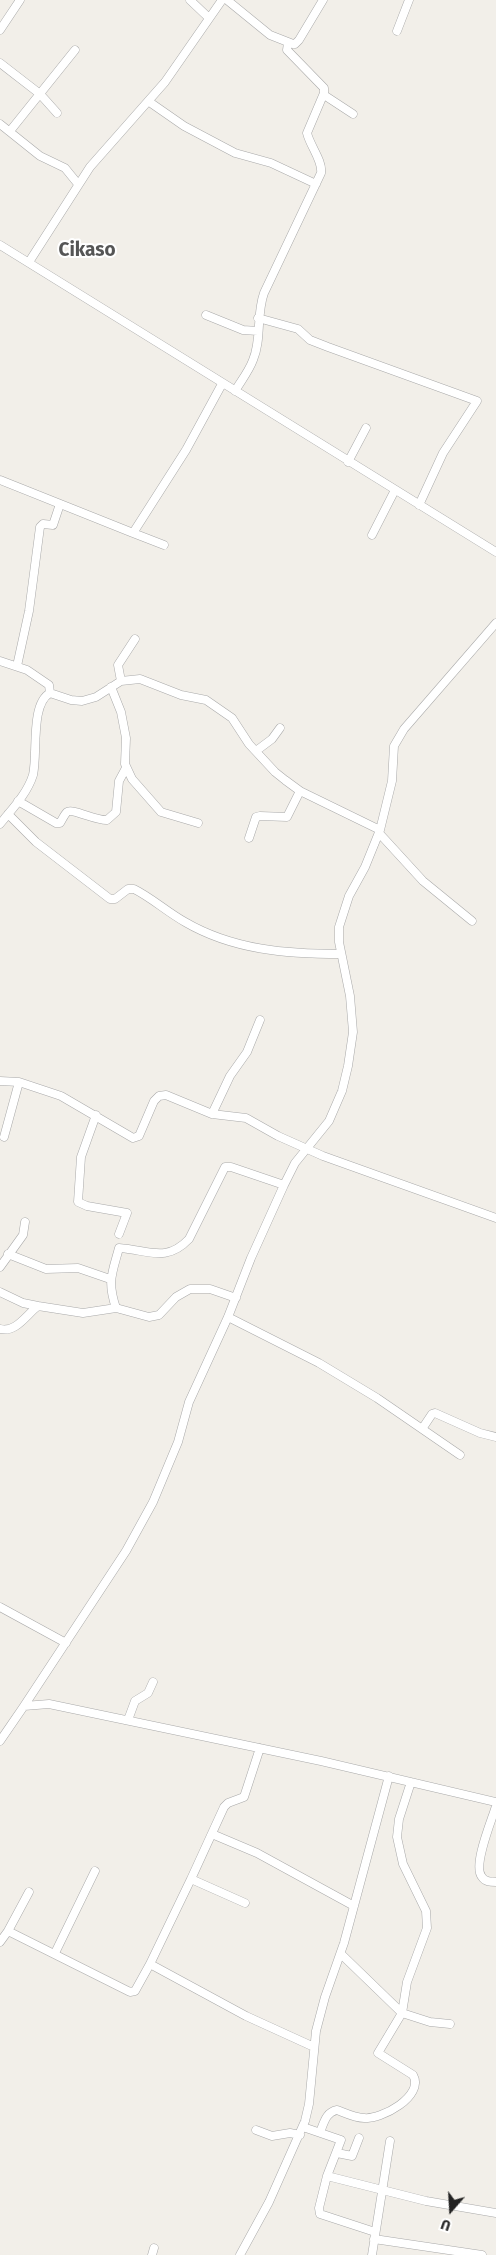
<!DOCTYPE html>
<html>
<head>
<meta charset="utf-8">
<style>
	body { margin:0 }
	#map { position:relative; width:496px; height:2255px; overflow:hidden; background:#f2efe9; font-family:"Fira Sans",sans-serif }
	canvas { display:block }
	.north { position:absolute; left:426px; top:2185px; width:50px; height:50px; -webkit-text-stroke:4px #fff; paint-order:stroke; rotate:199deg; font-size:14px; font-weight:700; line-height:20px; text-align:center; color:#222 }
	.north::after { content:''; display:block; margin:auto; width:18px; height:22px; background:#222; clip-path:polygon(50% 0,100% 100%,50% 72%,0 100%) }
</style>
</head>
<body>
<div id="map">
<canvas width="496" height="2255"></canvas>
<div class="north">U</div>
</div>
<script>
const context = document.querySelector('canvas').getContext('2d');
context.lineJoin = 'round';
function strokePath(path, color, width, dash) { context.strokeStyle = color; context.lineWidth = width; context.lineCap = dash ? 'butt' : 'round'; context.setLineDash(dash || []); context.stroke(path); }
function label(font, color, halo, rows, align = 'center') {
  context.font = font + ' "Fira Sans",sans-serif'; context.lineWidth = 4; context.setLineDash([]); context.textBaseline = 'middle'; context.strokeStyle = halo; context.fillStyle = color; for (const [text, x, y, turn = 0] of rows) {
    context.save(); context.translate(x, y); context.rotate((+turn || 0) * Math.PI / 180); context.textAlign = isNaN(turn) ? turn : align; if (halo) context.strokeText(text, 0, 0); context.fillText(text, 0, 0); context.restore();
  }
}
const minor = new Path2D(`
	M190,0L209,18
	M227,0L270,35L293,44
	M0,30L20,0
	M397,31L409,0
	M0,63L40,94L57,113
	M324,95L353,114
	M148,101L184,126L235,153L271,163L316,184
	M0,124L40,156L65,168L78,184
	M10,131L75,50
	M0,245L496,552
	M29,262L90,167L165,82L222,0
	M206,315L243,330L258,331
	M258,318L298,329L310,340L328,347L477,401L443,453L419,505
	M235,391C241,381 249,371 253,360C262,339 256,315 264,293L321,173C323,161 310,146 307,133L324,93V88L287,50L288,43L295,44L299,40L323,0
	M348,462L366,428
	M0,480L133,533L186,450L222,384
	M133,533L164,545
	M372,535L395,490
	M0,661L27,670L49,685L50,693
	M17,666L29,611L40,527L43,524L53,525L60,504
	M121,681L118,665L135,639
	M111,687L121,712L126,738L125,764L132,779L161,812L198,823
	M256,751L272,739L280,728
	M18,801L56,823H60C62,820 64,815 67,812C72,808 97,821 107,820L116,812L119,781L126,768
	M8,814L36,842L110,899H115L128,889H134C152,898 167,912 185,922C233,950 287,954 341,954
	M0,824C12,809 27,794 33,775C38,754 30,704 50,693L71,700L82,701L96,697L121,681L140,679L181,695L206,700L232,718L249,744L275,772L285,780L300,791L380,830
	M379,833L423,881L472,921
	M249,838L256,817L260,816L287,817L300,791
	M0,1081L19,1082L61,1096L133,1138L139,1136L154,1101L159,1096L166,1095L212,1114L246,1118L278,1136L323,1156L496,1218
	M212,1114L230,1076L247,1052L260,1020
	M96,1115L81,1157L78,1202L87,1206L127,1213L119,1234
	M4,1137L19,1082
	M8,1254L46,1269L78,1268L110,1279
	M0,1267L23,1235L25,1222
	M0,1292L23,1303L38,1306
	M116,1308C107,1281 112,1274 119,1248C149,1250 166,1263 189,1239L225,1167H231L284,1185
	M228,1317L319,1363L377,1398L460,1455
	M0,1329C16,1333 26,1315 38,1306L83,1313L116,1308L149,1317L159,1315L176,1297L190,1289H210L236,1298
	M422,1429L432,1414L435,1413L480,1433L496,1437
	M0,1607L66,1643
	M24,1706L126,1551L153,1502L178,1442L189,1402L228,1317L251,1258L284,1185L295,1163L329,1121L342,1091L348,1066L353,1032L350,996L339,942V927L349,896L365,867L380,830L392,781L394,746L404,729L496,623
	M128,1720L135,1701L148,1693L153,1682
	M0,1741L24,1706L49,1704L321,1761L496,1802
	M496,1806C492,1820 472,1866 482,1877C485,1882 491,1882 496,1882
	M212,1834L257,1853L354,1906
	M191,1879L224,1807L228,1803L244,1797L260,1748
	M8,1931L29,1892
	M0,1942L8,1931L130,1992L135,1991L150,1964L246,2016L314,2047
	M55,1953L95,1871
	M341,1954L402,2013L430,2022L450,2024
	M150,1964L191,1879L245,1903
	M303,2127L341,2140L327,2176L426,2201L496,2213
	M256,2130L272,2136L290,2133L300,2135
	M320,2132C324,2123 326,2112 337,2110C345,2113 355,2118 364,2118C381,2120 425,2096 413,2075L378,2053L402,2013L407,1982L427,1928L426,1911L403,1864L397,1837L399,1819L411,1782
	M337,2153L352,2156L359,2138
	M327,2176L319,2208L320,2214L375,2232
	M374,2239L482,2255
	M152,2255L154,2248
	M240,2255L269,2202L305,2121L309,2104L316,2031L325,1997L344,1943L389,1776
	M372,2255L390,2141`);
strokePath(minor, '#a9a9a9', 9);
strokePath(minor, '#fff', 8);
label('bold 19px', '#555', '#fff', [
	["Cikaso",87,251]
]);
</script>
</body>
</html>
